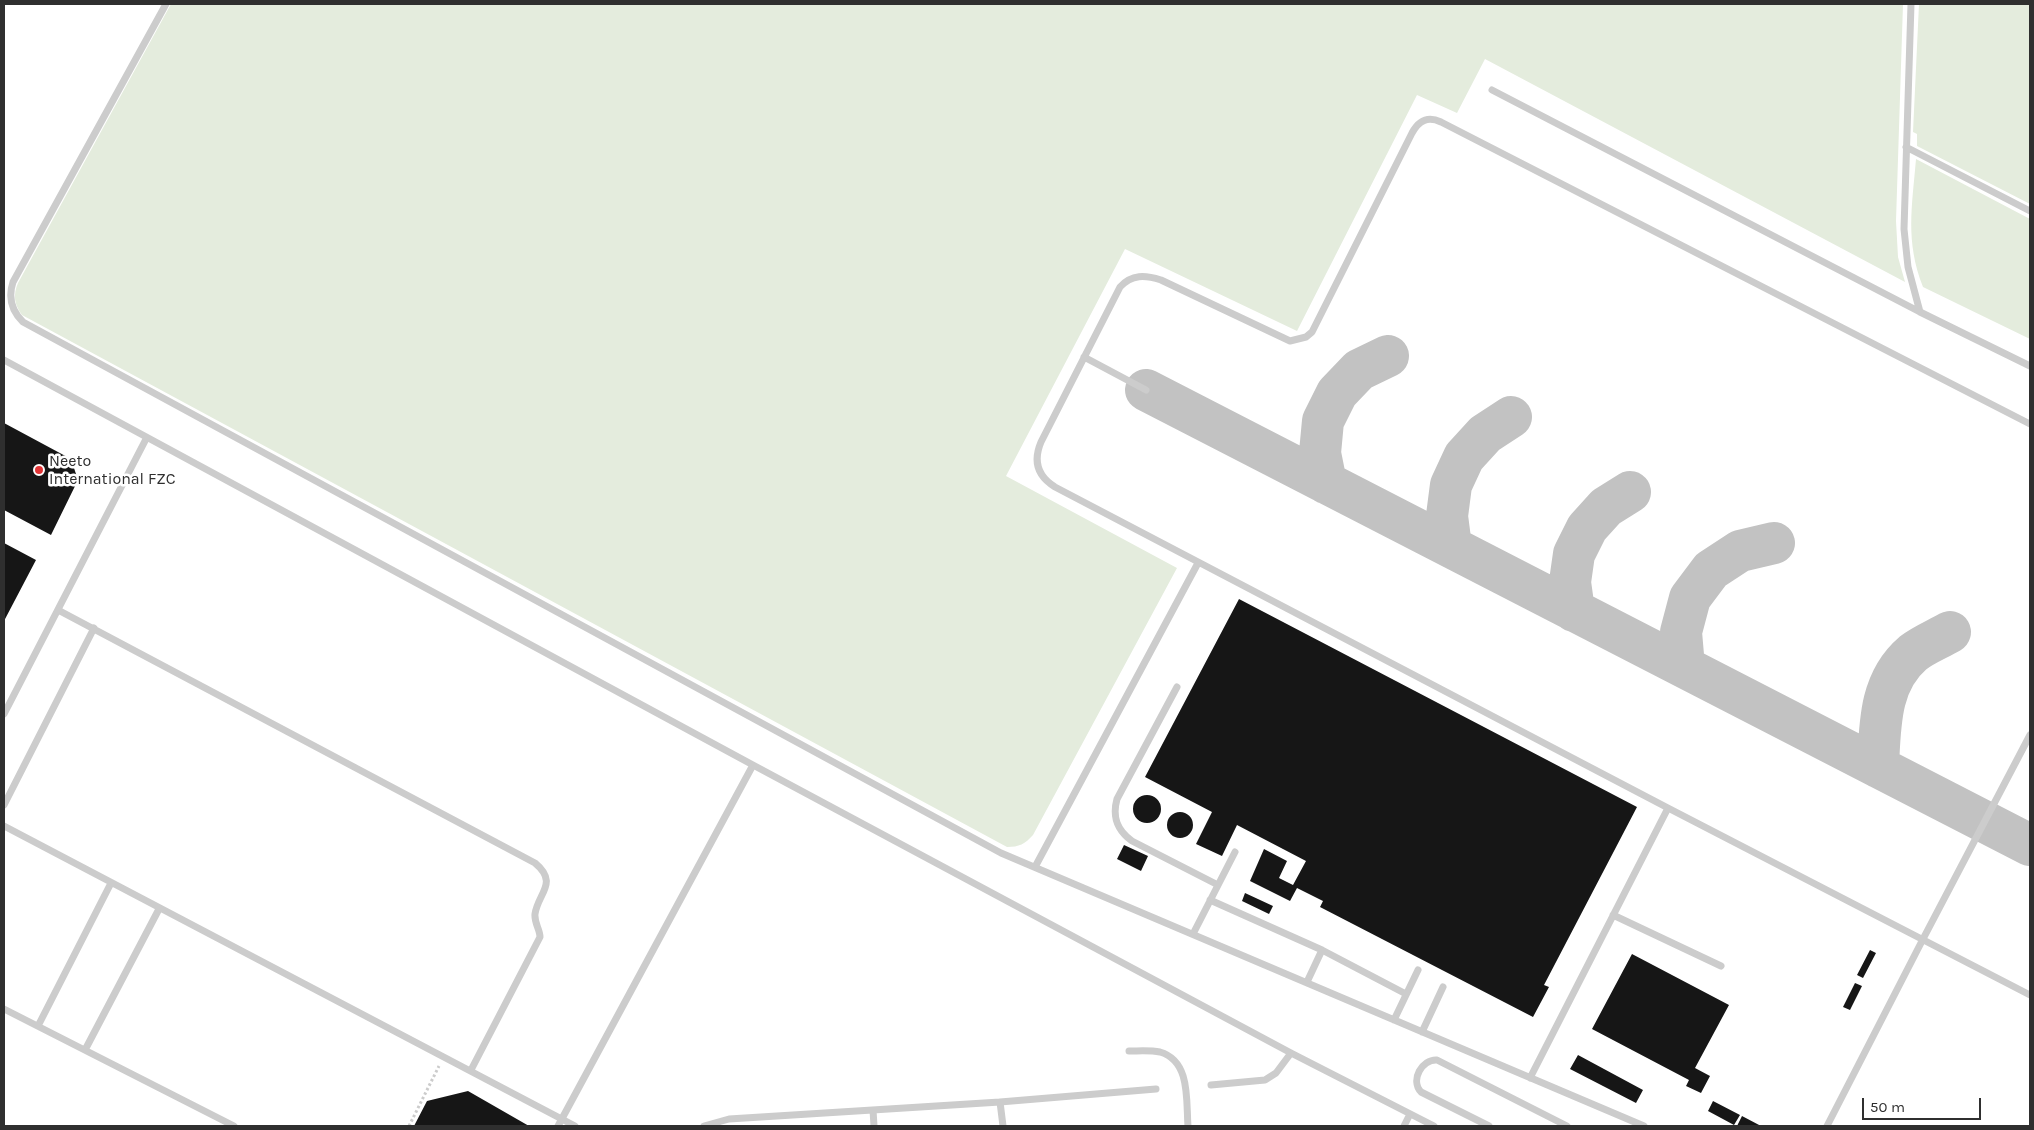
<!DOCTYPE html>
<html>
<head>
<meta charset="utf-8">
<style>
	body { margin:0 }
	#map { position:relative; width:2034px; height:1130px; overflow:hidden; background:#fff; font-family:Karla,sans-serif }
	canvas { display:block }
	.frame { position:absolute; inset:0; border:5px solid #2f2f2f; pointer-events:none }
	.scale { position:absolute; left:1862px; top:1098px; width:119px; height:22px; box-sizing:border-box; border:2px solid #2f2f2f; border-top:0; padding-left:6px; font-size:15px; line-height:18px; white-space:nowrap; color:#2f2f2f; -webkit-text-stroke:4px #fff; paint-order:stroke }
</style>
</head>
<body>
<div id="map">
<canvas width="2034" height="1130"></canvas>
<div class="frame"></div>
<div class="scale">50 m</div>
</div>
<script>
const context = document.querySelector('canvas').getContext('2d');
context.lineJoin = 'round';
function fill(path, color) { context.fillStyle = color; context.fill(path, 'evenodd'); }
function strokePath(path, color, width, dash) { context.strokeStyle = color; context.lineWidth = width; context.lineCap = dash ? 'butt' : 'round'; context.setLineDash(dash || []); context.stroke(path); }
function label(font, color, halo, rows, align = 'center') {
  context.font = font + ' Karla,sans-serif'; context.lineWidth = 5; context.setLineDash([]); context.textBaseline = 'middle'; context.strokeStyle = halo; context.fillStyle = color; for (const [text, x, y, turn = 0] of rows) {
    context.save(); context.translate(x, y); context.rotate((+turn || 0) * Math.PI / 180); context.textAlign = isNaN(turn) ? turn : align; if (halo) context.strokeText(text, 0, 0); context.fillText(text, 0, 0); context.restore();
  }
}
fill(new Path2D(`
	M171,4H1903L1896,221L1898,257L1905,282L1485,59L1457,113L1417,95L1297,331L1125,249L1006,476L1177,568L1033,835C1025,844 1019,847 1007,847L22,315C14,304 13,295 18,283Z
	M1919,4H2030V204L1917,146V134L1913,132Z
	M1916,159L2030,219V339L1923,287C1905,241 1912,207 1916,159Z`), '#e4ecdd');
strokePath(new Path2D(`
	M1146,390L2030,845
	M1326,483L1320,453L1323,421L1337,393L1359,370L1388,356
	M1451,547L1447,516L1451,485L1464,457L1485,434L1511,417
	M1574,611L1570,582L1574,554L1587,528L1606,507L1630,492
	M1684,667L1681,632L1690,598L1711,570L1740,551L1774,543
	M1878,767C1880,726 1879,682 1913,653C1923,645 1938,639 1950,632`), '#c2c2c2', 42);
fill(new Path2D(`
	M4,423L71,459L78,480L51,535L4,510Z
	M4,543L36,560L4,621Z
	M1239,599L1637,807L1544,985L1549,987L1533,1017L1320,907L1323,901L1297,888L1290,901L1250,881L1264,849L1287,861L1279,878L1293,885L1306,861L1237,825L1222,856L1196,844L1212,812L1145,777Z
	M1133 809a14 14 0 1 1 28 0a14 14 0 1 1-28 0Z
	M1167 825a13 13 0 1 1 26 0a13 13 0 1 1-26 0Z
	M1124,845L1148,856L1141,871L1117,859Z
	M1245,893L1273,906L1269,914L1242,901Z
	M1870,950L1876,953L1863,978L1857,975Z
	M1632,954L1729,1005L1695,1068L1710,1076L1701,1093L1686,1086L1689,1080L1592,1029Z
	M1855,983L1862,986L1850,1010L1843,1007Z
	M1578,1055L1643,1090L1636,1103L1570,1069Z
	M468,1091L529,1126H414L427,1101Z
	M1713,1101L1740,1115L1734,1125L1708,1111Z
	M1742,1116L1761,1126H1737Z`), '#161616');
strokePath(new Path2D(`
	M409,1126L439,1066`), '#ccc', 3, [2.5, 2.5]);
strokePath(new Path2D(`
	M166,4L13,282C8,297 11,310 23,322L1001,853L1644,1126
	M1911,4L1904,229L1908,267L1920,312
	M1492,90L1920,312L2030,366
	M1906,147L2030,211
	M1084,357L1146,390
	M4,360L753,765L1291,1053L1434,1126
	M2030,424L1441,122C1428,116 1419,120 1412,133L1312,332L1306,337L1290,341L1161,280C1145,275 1132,274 1120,287L1041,442C1033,461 1037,476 1055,487L1668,808L2030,995
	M58,610L535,863C559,883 538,893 535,914C534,923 540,929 540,937L471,1070
	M1177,687L1117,799C1112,817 1117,830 1132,841L1218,885
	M4,714L146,439
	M4,805L94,628
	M4,826L575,1126
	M1035,867L1198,563
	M1210,900L1322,950L1406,994
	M1613,915L1721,966
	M1193,934L1235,852
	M1307,982L1322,950
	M4,1009L234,1126
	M1394,1020L1418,970
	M38,1026L111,883
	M1422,1032L1443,987
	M85,1050L159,909
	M1129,1051C1139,1051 1150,1050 1160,1052C1191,1061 1186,1101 1188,1126
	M1530,1078L1668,808
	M1211,1085L1265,1080L1276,1073L1291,1053
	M1000,1102L1003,1126
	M873,1110L874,1126
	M558,1126L753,765
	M704,1126L729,1119L1000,1102L1156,1089
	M1404,1126L1410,1114
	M1489,1126L1421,1092C1410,1080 1422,1059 1437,1060L1567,1126
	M1827,1126L1923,939L2030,735`), '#ccc', 7);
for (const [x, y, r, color] of [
	[39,470,5,"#e23436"]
]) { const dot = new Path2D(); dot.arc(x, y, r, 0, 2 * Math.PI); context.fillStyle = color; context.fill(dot); strokePath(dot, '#fff', 2); }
label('16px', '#2f2f2f', '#fff', [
	["Neeto",49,461],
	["International FZC",49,479]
], 'left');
</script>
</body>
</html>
